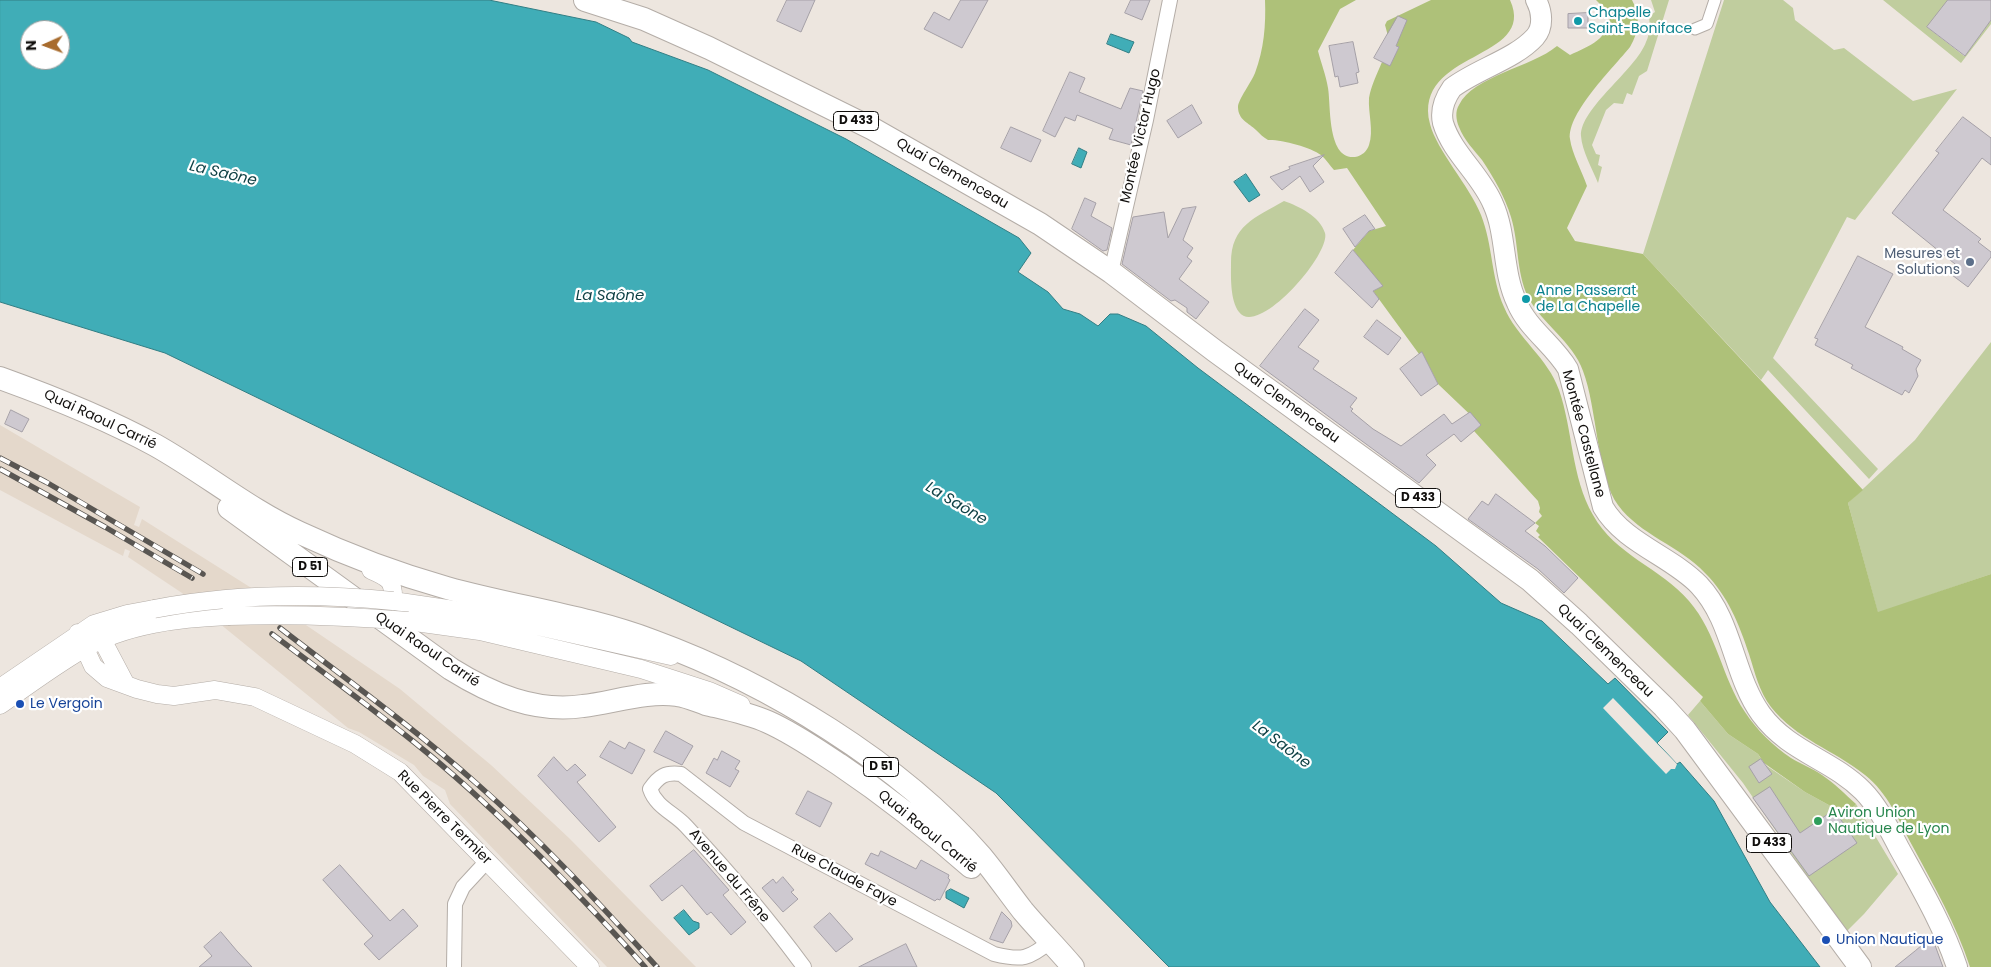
<!DOCTYPE html>
<html>
<head>
<meta charset="utf-8">
<style>
	body { margin:0 }
	#map { position:relative; width:1991px; height:967px; overflow:hidden; background:#ede6df; font-family:Poppins,sans-serif }
	canvas { display:block }
	.north { position:absolute; left:20px; top:20px; width:50px; height:50px; box-sizing:border-box; background:#fff; border:1px solid #a09f9e; border-radius:50%; rotate:268deg; font-size:14px; font-weight:700; line-height:20px; text-align:center; color:#110f0d }
	.north::after { content:''; display:block; margin:auto; width:18px; height:22px; background:#a86c2e; clip-path:polygon(50% 0,100% 100%,50% 72%,0 100%) }
</style>
</head>
<body>
<div id="map">
<canvas width="1991" height="967"></canvas>
<div class="north">N</div>
</div>
<script>
const context = document.querySelector('canvas').getContext('2d');
context.lineJoin = 'round';
function fill(path, color) { context.fillStyle = color; context.fill(path, 'evenodd'); }
function strokePath(path, color, width, dash) { context.strokeStyle = color; context.lineWidth = width; context.lineCap = dash ? 'butt' : 'round'; context.setLineDash(dash || []); context.stroke(path); }
function label(font, color, halo, rows, align = 'center') {
  context.font = font + ' Poppins,sans-serif'; context.lineWidth = 4.5; context.setLineDash([]); context.textBaseline = 'middle'; context.strokeStyle = halo; context.fillStyle = color; for (const [text, x, y, turn = 0] of rows) {
    context.save(); context.translate(x, y); context.rotate((+turn || 0) * Math.PI / 180); context.textAlign = isNaN(turn) ? turn : align; if (halo) context.strokeText(text, 0, 0); context.fillText(text, 0, 0); context.restore();
  }
}
fill(new Path2D(`
	M0,425L140,507L134,525L139,527L142,519L253,589L400,689L491,765L569,838L696,967H607L450,804L445,790L423,776L414,765L359,732L348,728L182,593L128,557L130,551L125,549L123,556L0,490Z`), '#e4d8cb');
fill(new Path2D(`
	M1651,0H1669L1647,71L1639,76L1632,95L1627,93L1623,104L1614,103L1606,110L1592,145L1596,154L1600,155L1598,165L1602,167L1598,183C1592,168 1582,151 1581,136C1580,108 1636,70 1646,42C1650,34 1650,25 1649,16L1655,12Z
	M1724,0H1783L1793,8L1795,20L1834,50L1844,48L1913,101L1957,89L1855,220L1847,217L1773,358L1878,469L1869,479L1768,370L1761,380L1643,254Z
	M1883,0H1948L1927,27L1964,56L1991,20V24L1961,63Z
	M1284,201C1298,206 1320,216 1325,233C1331,254 1258,338 1239,312C1230,300 1231,277 1231,263C1231,225 1255,218 1284,201Z
	M1991,342V574L1878,613L1848,503L1915,440Z
	M1700,701L1728,734L1758,754L1764,764L1805,792L1847,815L1856,804L1898,874L1864,914L1847,931L1813,885L1743,783L1688,715Z`), '#c0cd9e');
fill(new Path2D(`
	M1265,0H1356L1340,9L1318,51C1321,63 1326,75 1328,88C1331,105 1327,160 1355,157C1362,156 1367,151 1369,145C1374,131 1368,113 1369,98C1371,86 1377,74 1382,62L1390,65L1399,47L1396,46L1398,41L1388,36L1385,25L1387,21L1431,0H1510C1538,61 1412,50 1430,124C1437,151 1469,185 1481,215C1493,245 1491,278 1504,307C1517,338 1548,358 1559,390C1573,430 1571,477 1593,515C1615,555 1661,568 1689,601C1717,633 1722,678 1745,712C1756,729 1774,747 1791,758C1801,764 1812,768 1822,775C1834,783 1845,794 1856,804L1847,815L1805,792L1764,763L1758,754L1728,734L1700,701L1703,697L1538,537L1540,535L1536,531L1539,526L1535,523L1542,516L1539,512L1540,508L1538,501L1474,431L1481,425L1438,384L1422,353L1419,354L1373,291L1382,286L1353,250L1369,231L1386,226L1347,168L1334,170C1330,166 1326,159 1321,155C1311,147 1279,139 1268,140C1263,137 1260,134 1256,130C1249,123 1238,120 1238,107C1238,100 1252,81 1255,73C1264,49 1266,25 1265,0Z
	M1596,0H1632C1641,16 1639,32 1630,47C1614,67 1567,113 1570,139C1572,154 1582,171 1587,186L1567,228L1575,241L1643,254L1863,490L1848,503L1878,612L1991,574V967H1970C1956,924 1934,886 1913,847C1899,821 1888,793 1865,775C1834,750 1796,739 1771,707C1759,691 1755,673 1749,654C1739,624 1728,596 1705,573C1680,546 1640,535 1618,505C1597,477 1597,407 1583,371C1572,341 1543,325 1528,297C1516,272 1519,243 1511,217C1505,197 1494,178 1482,160C1474,150 1464,140 1459,127C1456,120 1455,111 1459,105C1473,76 1532,67 1557,46L1570,55C1589,46 1610,39 1610,14Z`), '#aec179');
const water = new Path2D(`
	M0,0H489L596,22L629,38L632,42L708,70L846,139L1019,238L1031,253L1018,272L1048,292L1063,309L1080,314L1098,326L1110,314H1118L1146,326L1198,368L1436,546L1501,603L1542,621L1608,684L1615,678L1668,732L1657,743L1677,764L1680,762L1714,801L1770,902L1820,967H1169L996,793L801,661L165,353L0,302ZM30,30H60V60H30Z
	M1111,34L1134,42L1129,53L1107,44Z
	M1079,148L1087,152L1081,168L1072,164Z
	M1246,174L1260,195L1249,202L1234,182Z
	M951,889L969,898L964,908L946,898V892Z
	M684,910L693,921L699,923V928L689,935L674,918Z`);
fill(water, '#40adb7');
strokePath(water, '#327e84', 1);
fill(new Path2D(`
	M1613,698L1677,764L1675,769H1671L1666,774L1603,708Z`), '#ede6df');
const building = new Path2D(`
	M787,0H815L801,32L777,21Z
	M961,0H988L962,48L924,29L934,12L949,20Z
	M1131,0H1150L1142,20L1125,13Z
	M1948,0H1991V20L1965,56L1927,27Z
	M1588,13V28H1568V14Z
	M1398,16L1407,20L1396,46L1399,47L1390,66L1374,58Z
	M1353,42L1359,72L1356,73L1358,83L1340,87L1338,76L1335,77L1329,46Z
	M1070,72L1085,78L1079,92L1121,109L1130,88L1143,91L1131,145L1109,139L1113,129L1077,115L1075,121L1065,117L1055,137L1043,131Z
	M1192,105L1202,123L1178,138L1167,121Z
	M1963,117L1991,138V165L1982,158L1943,210L1981,239L1978,242L1991,252V257L1968,287L1948,272L1955,264L1892,213L1939,153L1936,151Z
	M1011,127L1041,140L1031,162L1001,148Z
	M1324,155L1313,166L1324,182L1310,192L1300,176L1282,190L1270,177L1290,169L1289,167Z
	M1085,198L1096,203L1091,216L1112,228L1107,250L1103,251L1072,229Z
	M1196,207L1183,240L1193,248L1187,257L1192,261L1179,279L1209,302L1196,319L1187,312V308L1175,300L1171,301L1122,264L1133,217L1164,212L1168,238L1182,209Z
	M1365,215L1375,229L1369,231L1355,247L1343,229Z
	M1353,250L1383,286L1373,291L1379,299L1372,308L1335,273Z
	M1858,256L1893,274L1865,327L1903,347L1902,349L1921,360L1916,369L1918,376L1909,393L1905,390L1902,395L1851,368L1853,365L1815,345L1818,339L1815,338Z
	M1305,309L1319,320L1298,347L1319,361L1313,369L1357,398L1350,407L1353,409L1351,411L1373,429L1401,446L1444,414L1452,424L1470,412L1481,425L1461,442L1454,434L1426,455L1436,465L1419,483L1260,366Z
	M1377,320L1401,338L1388,355L1364,337Z
	M1422,352L1438,384L1421,396L1400,369Z
	M11,410L29,419L22,432L5,424Z
	M1496,494L1535,523L1525,531L1545,546L1578,578L1564,593L1538,569L1468,519L1482,501L1488,505Z
	M666,731L693,746L682,765L654,752Z
	M610,741L625,749L629,742L645,750L632,774L600,757Z
	M722,751L740,761L735,769L739,771L730,787L706,773L714,758L717,760Z
	M554,757L567,771L575,764L586,775L577,782L616,827L599,842L538,776Z
	M1761,759L1772,774L1759,783L1749,767Z
	M1770,787L1800,833L1834,810L1857,843L1809,876L1753,798Z
	M808,791L832,803L820,827L796,814Z
	M694,850L729,890L723,895L746,922L731,935L711,912L707,915L682,885L662,901L650,886Z
	M881,851L916,869L921,860L949,875L948,878L950,880L940,900L937,899L935,901L865,864L871,853L878,856Z
	M340,865L390,921L403,909L418,926L379,960L364,944L373,936L323,880Z
	M783,877L794,890L791,892L798,899L783,912L762,888L773,879L776,883Z
	M1002,912L1011,921L1012,926L1003,943L990,939Z
	M830,913L853,939L836,952L814,927Z
	M221,932L237,951L252,967H199L212,956L204,947Z
	M1932,937L1943,967H1895L1915,951Z
	M906,944L917,967H859Z`);
fill(building, '#cec9d0');
strokePath(building, '#a5a0a7', 1);
const pedestrian = new Path2D(`
	M1695,29L1707,24L1715,0`);
const minor = new Path2D(`
	M1111,272L1146,120L1170,0
	M454,967L455,904L463,887L487,861
	M804,967C768,918 728,871 686,826C674,813 656,807 650,789C659,776 665,772 681,774L744,823L994,954C1022,961 1029,959 1051,941`);
const tertiary = new Path2D(`
	M371,570C389,578 394,580 393,601L488,615L671,656
	M408,621L480,631L641,669L709,691L741,705
	M97,630L126,685
	M78,633L93,666L107,678L137,689L157,694L174,696L215,690L255,697L355,744L400,772L590,967
	M0,688L94,624L127,614L154,609
	M0,705C27,686 54,666 83,649C126,624 180,618 228,616`);
const secondary = new Path2D(`
	M1536,0C1542,11 1544,27 1535,37C1515,59 1477,69 1452,88C1445,98 1440,110 1443,123C1452,153 1481,175 1493,204C1507,235 1502,272 1517,303C1528,329 1554,345 1568,369L1603,507C1624,543 1671,556 1699,585C1733,621 1733,675 1761,714C1789,752 1831,759 1863,791C1878,806 1889,829 1899,848C1920,886 1943,925 1957,967`);
const primary = new Path2D(`
	M585,0L644,19L709,48L873,129L1040,224L1111,272L1215,351L1530,580L1579,624L1664,707L1685,730L1860,967
	M0,378C50,396 109,420 155,445C205,473 249,510 300,533C347,555 397,574 447,588C515,607 587,616 653,641C768,683 900,763 981,856C996,874 1009,893 1023,911C1039,930 1057,948 1073,967
	M229,508L451,669C491,694 535,713 583,706C611,703 649,690 677,695C687,696 697,701 706,704C727,709 748,713 768,722C793,733 817,750 840,765C886,796 929,830 971,867`);
strokePath(pedestrian, '#b4ada7', 13);
strokePath(minor, '#b4ada7', 16);
strokePath(tertiary, '#b4ada7', 19);
strokePath(secondary, '#b4ada7', 22);
strokePath(primary, '#b4ada7', 24);
strokePath(pedestrian, '#fff', 11);
strokePath(minor, '#fff', 14);
strokePath(tertiary, '#fff', 18);
strokePath(secondary, '#fff', 20);
strokePath(primary, '#fff', 22);
const rail = new Path2D(`
	M0,458L46,482L203,574
	M0,469L105,527L192,578
	M280,628C346,679 414,728 476,783C541,840 599,903 657,967
	M272,634C320,670 368,705 414,742C498,810 573,887 645,967`);
strokePath(rail, '#595652', 5.5);
strokePath(rail, '#fff', 4, [11]);
const tertiaryBridge = new Path2D(`
	M154,609C232,594 313,593 393,601
	M228,616C289,614 348,616 408,621`);
strokePath(tertiaryBridge, '#b4ada7', 19, []);
strokePath(tertiaryBridge, '#fff', 18);
for (const [x, y, r, color] of [
	[1578,21,5,"#0f9aa8"],
	[1970,262,5,"#5c6f8a"],
	[1526,299,5,"#0f9aa8"],
	[20,704,5,"#1a4fb4"],
	[1818,821,5,"#2e9e5b"],
	[1826,940,5,"#1a4fb4"]
]) { const dot = new Path2D(); dot.arc(x, y, r, 0, 2 * Math.PI); context.fillStyle = color; context.fill(dot); strokePath(dot, '#fff', 2); }
for (const [x, y, w] of [
	[856,121,45],
	[1418,498,45],
	[310,567,35],
	[881,767,35],
	[1769,843,45]
]) { const box = new Path2D(); box.roundRect(x - w / 2, y - 9.5, w, 19, 4); context.fillStyle = '#fff'; context.fill(box); strokePath(box, '#110f0d', 1); }
label('bold 12px', '#110f0d', null, [
	["D 433",856,121],
	["D 433",1418,498],
	["D 51",310,567],
	["D 51",881,767],
	["D 433",1769,843]
]);
label('14px', '#0d838f', '#fff', [
	["Chapelle",1588,13],
	["Saint-Boniface",1588,29],
	["Anne Passerat",1536,291],
	["de La Chapelle",1536,307]
], 'left');
label('14px', '#110f0d', '#fff', [
	["Montée Victor Hugo",1141,136,-77],
	["Quai Clemenceau",952,174,30],
	["Quai Clemenceau",1286,403,36],
	["Quai Raoul Carrié",100,420,25],
	["Montée Castellane",1583,434,75],
	["Quai Raoul Carrié",427,650,34],
	["Quai Clemenceau",1605,651,44],
	["Rue Pierre Termier",444,818,45],
	["Quai Raoul Carrié",927,832,39],
	["Avenue du Frêne",729,876,50],
	["Rue Claude Faye",844,876,28]
]);
label('14px', '#4e5e75', '#fff', [
	["Mesures et",1960,254],
	["Solutions",1960,270]
], 'right');
label('14px', '#164399', '#fff', [
	["Le Vergoin",30,704],
	["Union Nautique",1836,940]
], 'left');
label('14px', '#27864d', '#fff', [
	["Aviron Union",1828,813],
	["Nautique de Lyon",1828,829]
], 'left');
label('italic 15px', '#0f4145', '#fff', [
	["La Saône",223,174,13],
	["La Saône",610,296],
	["La Saône",956,504,31],
	["La Saône",1281,745,37]
]);
</script>
</body>
</html>
